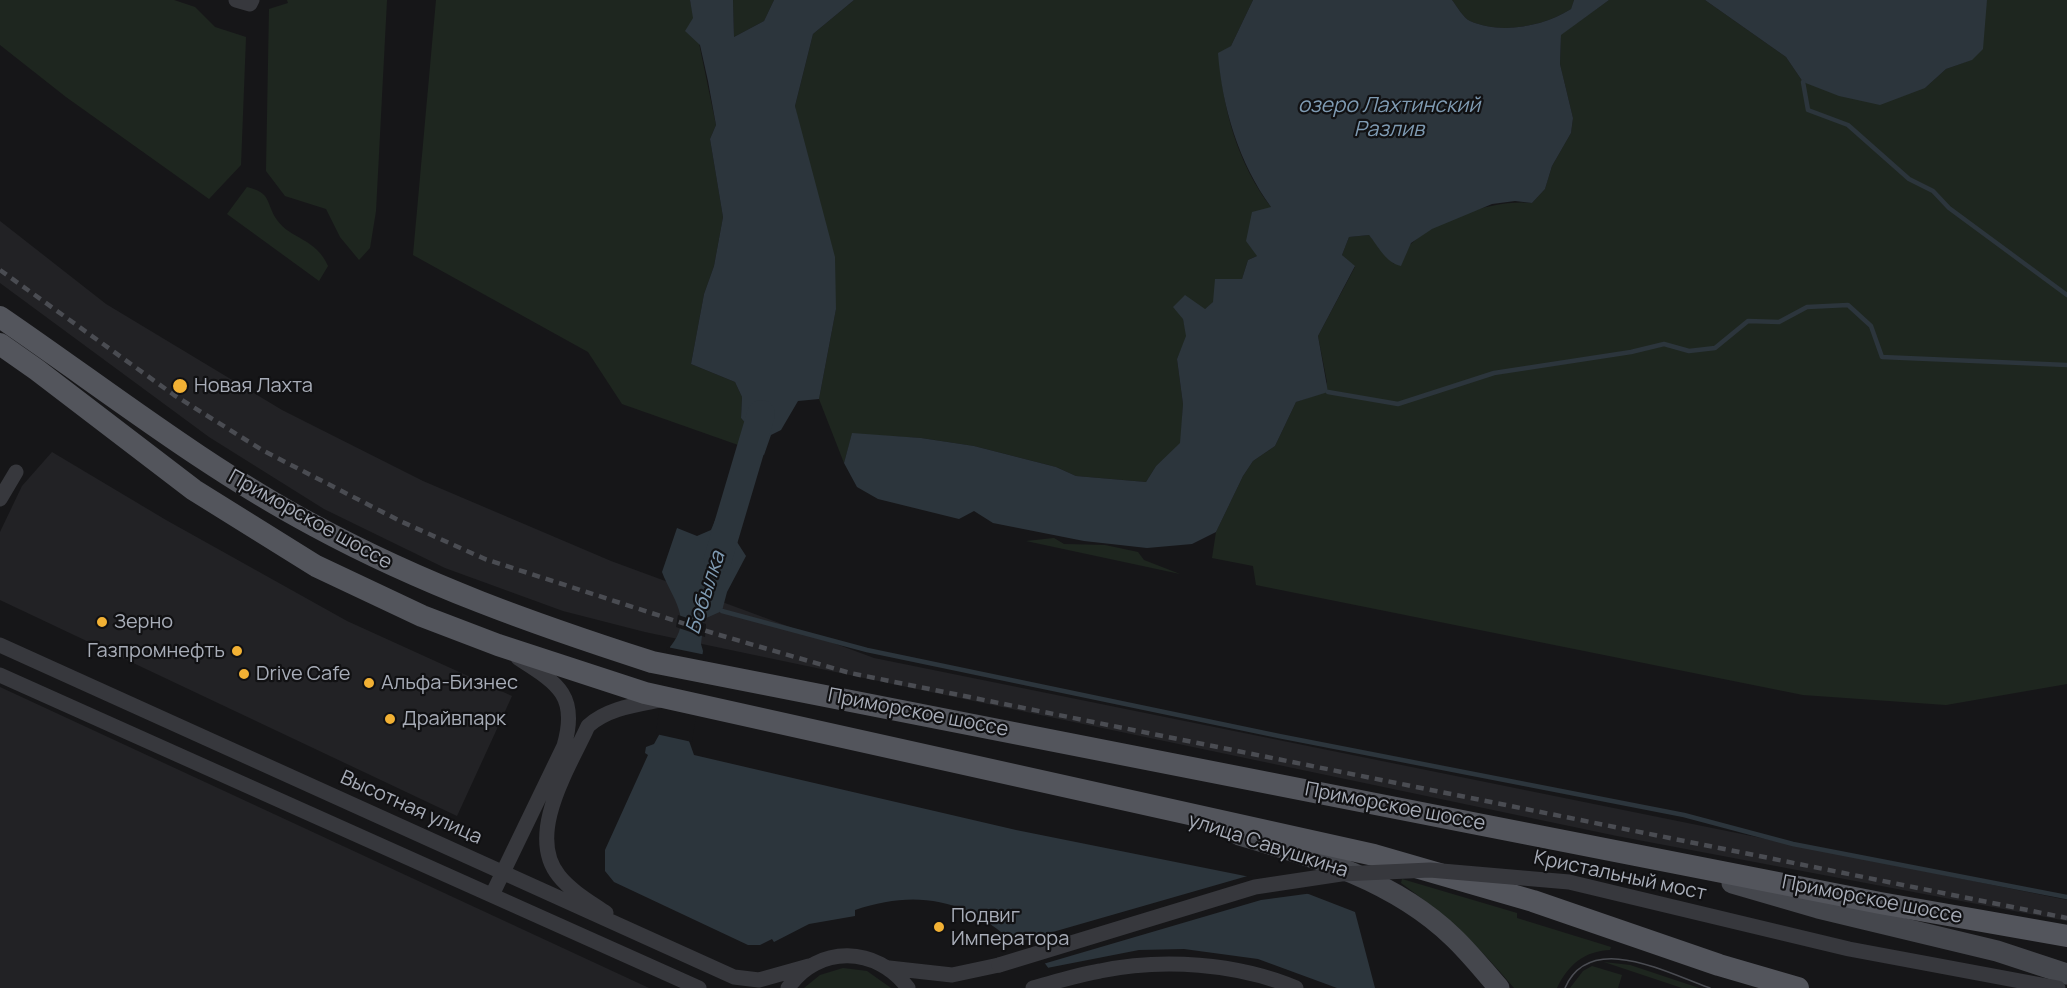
<!DOCTYPE html>
<html>
<head>
<meta charset="utf-8">
<style>
	body { margin:0 }
	canvas { display:block; background:#161618 }
</style>
</head>
<body>
<canvas width="2067" height="988"></canvas>
<script>
const context = document.querySelector('canvas').getContext('2d');
context.lineJoin = 'round';
function fill(path, color) { context.fillStyle = color; context.fill(path, 'evenodd'); }
function strokePath(path, color, width, dash) { context.strokeStyle = color; context.lineWidth = width; context.lineCap = dash ? 'butt' : 'round'; context.setLineDash(dash || []); context.stroke(path); }
function label(font, color, halo, rows, align = 'center') {
  context.font = font + ' Manrope,sans-serif'; context.lineWidth = 4.5; context.setLineDash([]); context.textBaseline = 'middle'; context.strokeStyle = halo; context.fillStyle = color; for (const [text, x, y, turn = 0] of rows) {
    context.save(); context.translate(x, y); context.rotate((+turn || 0) * Math.PI / 180); context.textAlign = isNaN(turn) ? turn : align; if (halo) context.strokeText(text, 0, 0); context.fillText(text, 0, 0); context.restore();
  }
}
fill(new Path2D(`
	M0,221L106,304L282,410L423,481L611,561L874,658L2067,900V921L1617,836L645,632L563,611L445,568L324,509L209,437L0,283Z
	M52,452L166,520L347,621L512,696L457,816L0,600V532L22,486Z
	M0,687L649,988H0Z`), '#222225');
fill(new Path2D(`
	M0,0H174L195,7L215,27L246,37L241,165L209,199L66,97L0,45Z
	M287,0H387L376,211L370,248L359,260L340,237L326,209L285,196L266,171L269,9L288,3Z
	M436,0H690L716,125L710,139L723,217L714,266L704,294L691,364L735,382L742,397L741,418L748,426L741,446L622,404L588,352L413,255Z
	M733,0H774L764,21L734,37Z
	M854,0H1253L1231,46L1219,54C1222,107 1238,165 1271,207L1257,256L1248,260L1242,279L1205,309L1183,319L1187,336L1177,359L1183,404L1181,443L1156,466L1146,482L1076,476L1056,467L974,446L921,438L852,434L844,463L819,399L836,309L795,106L813,34Z
	M1452,0H1574L1571,9C1544,26 1502,35 1470,21C1463,18 1457,6 1452,0Z
	M1609,0H1705L1786,57L1803,82L1925,88L1946,69L1971,60L1987,0H2067V684L1946,705L1803,695L1256,585L1253,566L1212,558L1216,532L1243,476L1253,461L1275,446L1296,402L1322,393L1327,382L1318,336L1355,267L1342,255L1349,237L1369,235L1394,264C1400,257 1405,248 1412,243C1440,218 1495,199 1532,203L1545,189L1552,166L1571,133L1573,118L1560,64L1561,34Z
	M247,187C272,193 265,202 277,220C290,239 316,238 328,266L319,281L227,214Z
	M1054,538L1064,544L1105,545L1138,552L1144,560L1180,574L1026,541Z
	M1402,879L1517,913V918L1611,947L1610,950C1584,951 1568,965 1557,988H1514C1477,944 1448,917 1401,883Z
	M1604,962L1630,965L1699,988H1682Z
	M1592,966L1622,975L1618,988H1570L1583,971Z
	M843,968L867,971L891,988H804L820,975Z`), '#1e261f');
fill(new Path2D(`
	M690,0H733L734,37L764,21L774,0H854L813,34L795,106L835,257L836,309L819,399L798,401L781,430L771,435L764,455L741,446L748,426L741,418L742,397L735,382L691,364L704,294L714,266L723,217L710,139L716,125L708,81L700,45L685,31L693,18Z
	M1253,0H1452C1457,6 1463,18 1470,21C1502,35 1544,26 1571,9L1574,0H1609L1561,35L1560,64L1573,118L1571,133L1552,166L1545,189L1532,203L1515,201L1492,204L1432,229L1411,243L1401,266C1386,263 1378,246 1369,235L1349,237L1342,255L1355,266L1318,336L1328,392L1296,402L1275,446L1253,461L1243,476L1216,532L1192,544L1147,548L1084,541L993,523L974,511L959,519L878,499L857,487L844,463L852,433L921,438L974,446L1056,467L1076,476L1146,482L1156,466L1180,443L1183,404L1177,359L1186,336L1183,319L1173,307L1185,295L1205,309L1213,302L1215,279H1242L1248,260L1257,256L1246,241L1252,212L1271,207C1239,163 1222,107 1218,53L1231,46Z
	M1705,0H1987L1983,49L1972,60L1946,69L1925,88L1880,105L1839,96L1803,82L1786,57Z
	M716,518L741,528L737,542L746,556L727,592L722,611L704,619L701,644L703,651L689,741L694,755L1016,830L1280,883L1355,912L1375,988H1058C1050,965 1040,957 1022,942L1014,943C967,899 916,889 855,910V916L809,924L774,942L772,939L760,945H748L614,882L605,871V850L648,755L645,753L646,747L654,744L659,735L670,647C694,619 672,599 662,572L677,528L697,536L711,530Z`), '#2c353c');
fill(new Path2D(`
	M678,615L706,624L705,637L676,627Z
	M667,647L706,655L692,742L656,734Z
	M1251,875L1281,881L1313,893L1261,900L1043,964L1021,945L1011,944Z
	M1184,949L1258,959L1337,988H1055V979L1047,968L1139,950Z`), '#161618');
strokePath(new Path2D(`
	M1803,82L1808,110L1848,125L1909,179L1933,191L1949,208L2067,295
	M1328,392L1398,404L1494,373L1631,352L1664,344L1689,351L1715,348L1748,321L1779,322L1807,307L1848,305L1871,326L1882,357L2067,365
	M722,611L867,650L1279,736L1684,815L1793,844L2067,897`), '#2c353c', 4.5);
strokePath(new Path2D(`
	M718,559L761,414`), '#2c353c', 28);
strokePath(new Path2D(`
	M236,0L250,4L252,0
	M0,499L16,472
	M0,645L734,977L759,980L809,966
	M0,675L699,988
	M492,895L564,746C579,695 557,683 518,658
	M606,913C590,902 571,891 559,876C525,834 570,766 588,726C608,708 636,705 661,700
	M889,968L952,975L999,965
	M788,988C818,944 877,946 908,988
	M1033,988C1055,982 1077,975 1100,971C1162,958 1237,963 1296,988`), '#37383d', 15);
strokePath(new Path2D(`
	M1239,835C1314,857 1394,880 1453,937C1469,952 1484,971 1499,988
	M1732,883L1818,908L1997,951L2067,974`), '#45474d', 21);
strokePath(new Path2D(`
	M0,317C104,388 204,467 315,526C424,585 534,624 652,662L1880,903L2067,936
	M0,344L37,370L194,490L316,566L422,616L498,645L645,693L1374,855L1533,901L1719,965L1798,988`), '#53555c', 22);
strokePath(new Path2D(`
	M1565,988C1590,930 1669,974 1710,988`), '#4a4c52', 1.5);
strokePath(new Path2D(`
	M0,270L174,395L262,450L400,521L485,559L716,634L850,673L2067,918`), '#4a4c52', 4.5, [8, 6]);
strokePath(new Path2D(`
	M999,965L1255,887L1341,874L1430,870L1569,882L1849,949L2058,988`), '#37383d', 15);
for (const [x, y, r, color] of [
	[180,386,8,"#f2b134"],
	[102,622,6,"#f2b134"],
	[237,651,6,"#f2b134"],
	[244,674,6,"#f2b134"],
	[369,683,6,"#f2b134"],
	[390,719,6,"#f2b134"],
	[939,927,6,"#f2b134"]
]) { const dot = new Path2D(); dot.arc(x, y, r, 0, 2 * Math.PI); context.fillStyle = color; context.fill(dot); strokePath(dot, '#111113', 2); }
label('20px', '#a8adb8', '#111113', [
	["Новая Лахта",194,386],
	["Зерно",114,622],
	["Газпромнефть",225,651,"right"],
	["Drive Cafe",256,674],
	["Альфа-Бизнес",381,683],
	["Драйвпарк",402,719],
	["Подвиг",951,916],
	["Императора",951,939]
], 'left');
label('20px', '#a8adb8', '#111113', [
	["Приморское шоссе",310,520,29],
	["Приморское шоссе",918,713,11],
	["Приморское шоссе",1395,807,11],
	["Высотная улица",411,808,24],
	["улица Савушкина",1268,846,18],
	["Кристальный мост",1620,876,12],
	["Приморское шоссе",1872,900,11]
]);
label('italic 21px', '#7f9bb3', '#111113', [
	["озеро Лахтинский",1389,106],
	["Разлив",1389,130],
	["Бобылка",706,593,-72]
]);
</script>
</body>
</html>
